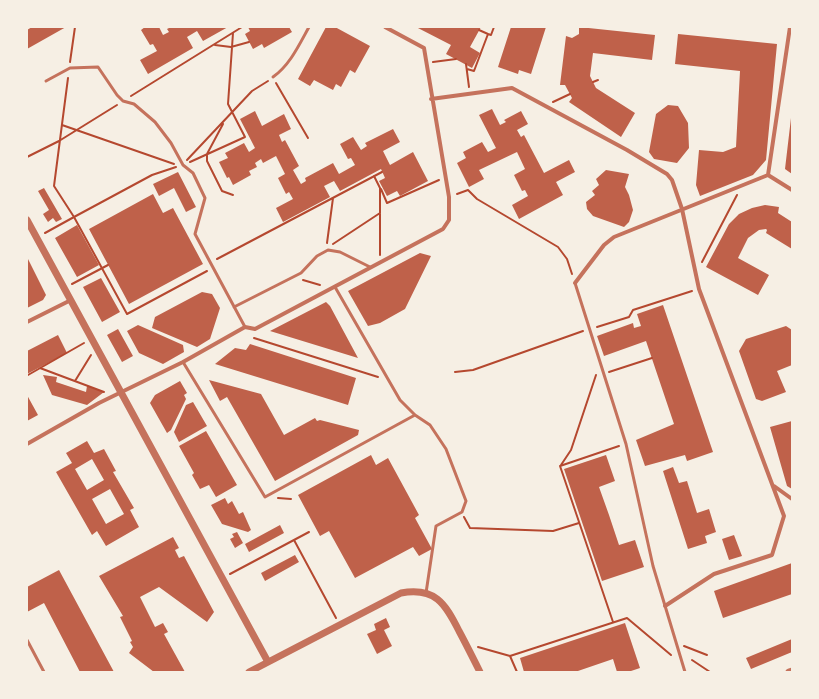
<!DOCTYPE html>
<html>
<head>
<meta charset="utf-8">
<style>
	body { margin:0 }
	#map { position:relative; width:819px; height:699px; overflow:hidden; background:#f6efe4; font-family:Lato,sans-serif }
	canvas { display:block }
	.frame { position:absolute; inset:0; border:28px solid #f6efe4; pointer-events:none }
</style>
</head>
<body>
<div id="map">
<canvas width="819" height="699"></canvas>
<div class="frame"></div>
</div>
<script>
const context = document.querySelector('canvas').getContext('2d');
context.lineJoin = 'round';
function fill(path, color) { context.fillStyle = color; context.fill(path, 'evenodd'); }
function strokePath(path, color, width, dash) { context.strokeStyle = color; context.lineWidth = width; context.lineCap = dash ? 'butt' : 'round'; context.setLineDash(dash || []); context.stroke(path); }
fill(new Path2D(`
	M32,27H66L27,49V30Z
	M145,27H159L163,35L169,32L167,29L171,27H228L203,41L197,31L187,37L193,48L148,74L140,60L157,51L153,44L150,45L141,30Z
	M248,27H289L292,32L264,48L262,44L253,49L245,34L250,31Z
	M326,27H335L370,46L355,73L350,70L341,87L336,84L333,90L314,80L310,86L298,79Z
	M416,27H481L470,47L480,53L472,68L446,54L451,45Z
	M511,27H546L531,74L519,70L518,74L498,67Z
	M579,27L655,35L652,60L593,53L590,76L596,88L635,113L621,137L569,102L572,98L565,85H560L566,36L572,38L579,34Z
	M678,34L777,44L766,160L753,175L700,196L696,185L699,150L723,152L736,147L740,71L675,64Z
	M668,105L678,106L688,123L689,148L677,163L654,159L649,152L656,114Z
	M492,109L500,125L506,122L504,120L521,111L528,124L517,130L521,137L524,135L544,173L569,160L575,172L556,182L563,195L519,219L512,205L528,196L525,190L522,191L514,175L525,169L517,152L479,170L484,179L469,187L457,163L466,158L463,152L482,142L488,152L496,148L479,115Z
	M255,111L262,126L284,114L291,129L279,135L282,142L285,140L299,166L293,170L301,184L306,181L305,178L333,163L339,174L355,165L351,158L348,159L340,144L353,137L361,150L367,146L365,143L393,129L400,142L383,151L390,165L413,152L428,181L400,196L397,191L387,196L379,181L385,178L381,169L340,191L334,181L324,186L330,197L283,222L276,208L293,199L289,192L286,194L278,178L285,174L276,156L263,163L261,159L255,163L257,167L249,171L251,175L233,185L229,177L227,178L219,162L228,158L225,153L244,143L249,152L255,148L240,119Z
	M791,118H792V174L785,169Z
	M606,170L629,174L625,187L629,195L633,210L629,222L624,227L593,216L587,209L586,202L595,195L592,191L599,185L596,179Z
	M178,172L196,207L186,212L174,188L159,196L153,184Z
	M44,188L62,219L56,222L53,218L48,222L43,214L49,210L38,191Z
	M153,194L163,213L173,208L203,264L129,304L89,229Z
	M765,205L779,207L778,213L792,222V249L766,233L767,230L766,229L759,230L748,238L738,258L769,275L758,295L706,267L729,224L739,214L752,208Z
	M77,225L99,265L77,277L55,238Z
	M420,253L431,256L405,309L380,323L368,326L348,291Z
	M27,257L46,295L43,300L27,308Z
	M101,278L120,312L102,322L83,287Z
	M202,292L212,294L220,308L210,339L197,347L152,328L155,317Z
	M326,302L330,306L358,358L270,331Z
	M663,305L713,452L687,461L685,455L645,466L636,440L674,424L646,341L604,356L597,336L633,323L634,328L641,326L637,314Z
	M138,325L183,345L184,352L163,364L139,353L127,331Z
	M786,326L792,330V365L777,371L786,392L762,401L756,399L739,351L746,339Z
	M118,329L133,356L122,362L107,335Z
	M58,335L67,353L27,374V351Z
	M250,344L356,378L348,405L215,364L235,348L246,350Z
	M43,375L57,377L56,382L86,392L87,386L104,392L87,405L52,395Z
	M209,380L261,394L284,435L315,418L317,421L320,420L359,430L358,435L275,481L227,397L220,401Z
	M180,381L187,393L184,395L186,399L171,430L167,433L150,403L155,395Z
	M27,395L38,415L27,421Z
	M193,402L207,426L179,442L174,432L186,405Z
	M792,421V489L787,486L770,427Z
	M206,431L237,485L216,497L209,485L200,489L192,475L194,473L179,446Z
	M87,441L94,453L104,449L116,471L113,472L134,508L130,510L139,527L106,546L97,531L92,535L56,472L72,463L66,453ZM92,459L104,480L87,490L75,469ZM110,489L124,514L106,524L92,499Z
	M371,455L376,465L388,458L419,515L415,518L432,549L419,556L413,547L355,578L329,531L320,536L298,495Z
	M606,455L615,481L599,487L609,515L619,545L635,540L644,567L602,581L564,469Z
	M673,467L679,483L687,481L697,513L709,509L716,532L705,536L707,543L688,549L663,471Z
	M225,498L228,504L232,501L239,514L243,512L251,530L248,532L222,524L211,505Z
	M280,525L284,533L249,552L245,544Z
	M237,532L243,543L235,548L230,539L234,537L232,534Z
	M734,535L742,556L729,560L722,539Z
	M173,537L179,548L175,550L179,558L184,556L214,612L207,622L159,587L140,597L155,627L163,623L168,632L164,634L185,672H154L129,653L133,647L130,642L132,641L120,617L123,616L99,576Z
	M295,555L299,562L265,581L261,573Z
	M792,563V594L723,618L714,591Z
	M59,570L114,672H80L44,603L27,612V587Z
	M386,618L390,627L384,630L392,646L377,654L367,634L376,630L374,624Z
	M625,623L640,668L628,672H617L613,659L575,672H524L520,658Z
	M792,639V652L751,669L746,658Z`), '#bf614a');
strokePath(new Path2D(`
	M488,34L491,35L494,27
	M215,45L231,47L249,42
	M70,62L75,27
	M433,62L456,59
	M466,64L469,87
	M467,69L474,71L488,34L479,30
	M593,82L598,80
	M276,83L308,138
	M131,96L242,27
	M553,102L570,94
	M223,124L207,154V161L222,191L233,195
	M62,125L174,164
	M27,157L59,141L117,105
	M187,160L252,91L268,81
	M190,162L245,137L228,104L233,33
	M176,167L152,175L74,217L127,314L207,271
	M374,176L380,188V255
	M381,189L387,203L439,180
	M457,194L468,190L477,199L558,247L567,259L572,274
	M45,233L74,217L54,186L68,78
	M327,243L333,198
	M333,244L380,213
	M217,259L382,172
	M702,262L737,195
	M303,280L320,285
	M72,284L108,265
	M597,327L629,317L633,310L692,291
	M254,338L378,377
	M40,368L104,392
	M455,372L473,370L583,331
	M609,372L652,358
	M28,375L84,343
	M75,381L91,355
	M561,465L571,450L596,375
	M278,498L291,499
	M464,517L470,528L553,531L579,523
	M294,540L336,618
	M230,574L309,532
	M613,622L560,466L619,446
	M684,646L707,655
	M478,647L510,656
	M692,660L710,672
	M517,672L510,656L627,618L671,655`), '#b5482f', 2);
strokePath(new Path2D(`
	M273,77C290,65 299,45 309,27
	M46,81L70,68L98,67L117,95L123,101L134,104L155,122L171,143L183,165L193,173L205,198L195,234L245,327
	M575,283L626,444L653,566L685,672
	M335,287L400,400L415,415L430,425L446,449L466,501L462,512L436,526L426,593
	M234,307L301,273L317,256L328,250L340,252L370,267
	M183,362L265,497L415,415
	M27,640L44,672`), '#c5725c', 3);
strokePath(new Path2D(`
	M790,27L768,175L792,190
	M431,99L512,88L627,150L667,174L672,180L682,209L699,289L784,516L772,555L714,574L665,606
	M575,283L604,245L614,237L768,175
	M27,322L71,300
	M27,444L99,403L183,362L245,327L255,329L443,229L449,220V197L424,48L385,27
	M774,486L792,499`), '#c5725c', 4);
strokePath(new Path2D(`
	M27,220L268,662
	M249,672L401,593C435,587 445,603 459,631C466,644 473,658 480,672
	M789,672L792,671`), '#c5725c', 7);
</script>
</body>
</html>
